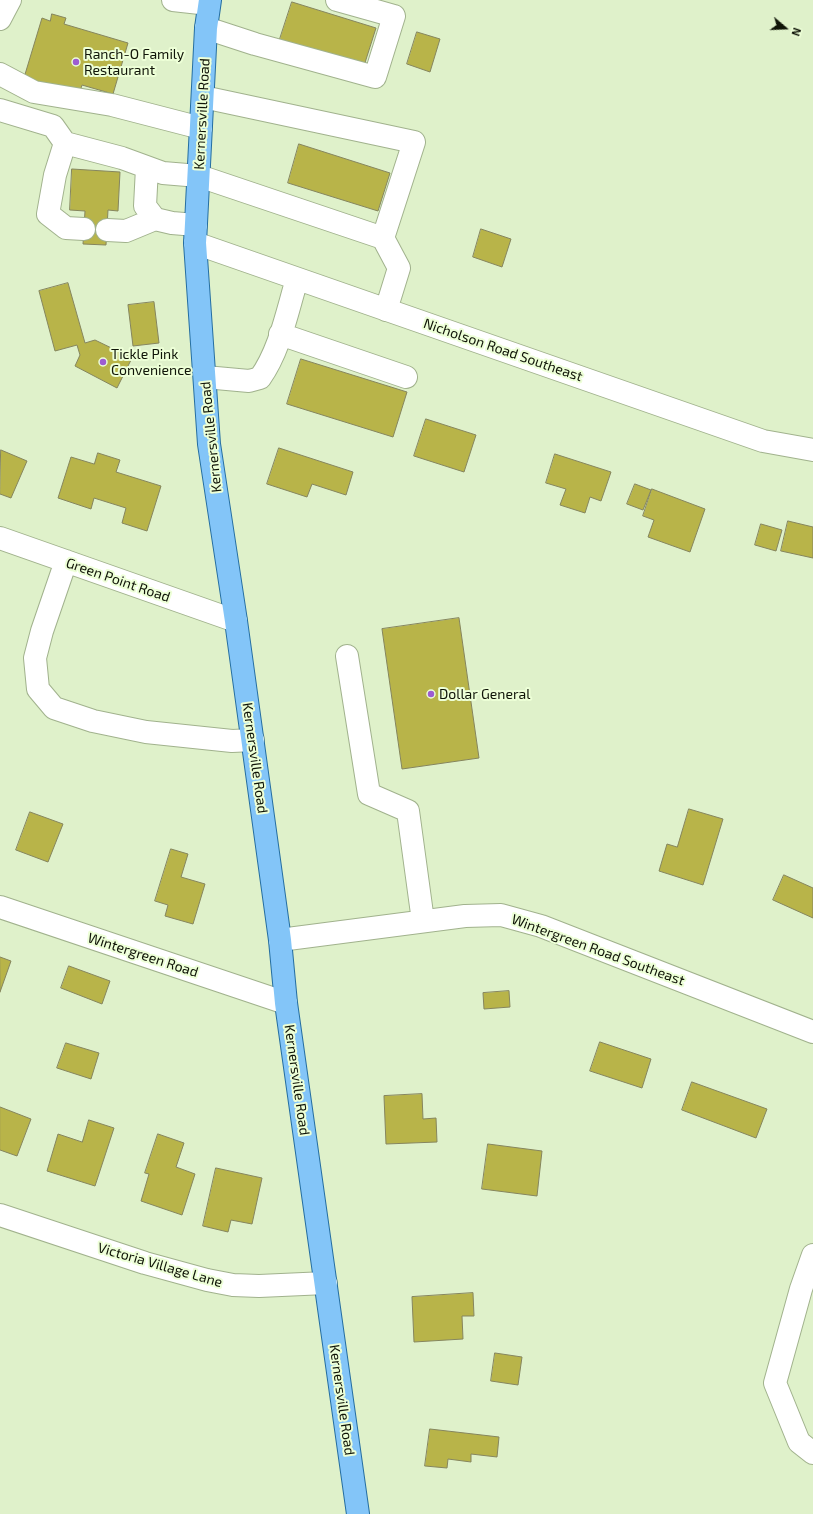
<!DOCTYPE html>
<html>
<head>
<meta charset="utf-8">
<style>
	body { margin:0 }
	#map { position:relative; width:813px; height:1514px; overflow:hidden; background:#dff1ca; font-family:"Exo 2",sans-serif }
	canvas { display:block }
	.north { position:absolute; left:765px; top:8px; width:40px; height:40px; -webkit-text-stroke:3px #edffd7; paint-order:stroke; rotate:109deg; font-size:11px; font-weight:700; line-height:16px; text-align:center; color:#0f1407 }
	.north::after { content:''; display:block; margin:auto; width:14px; height:18px; background:#0f1407; clip-path:polygon(50% 0,100% 100%,50% 72%,0 100%) }
</style>
</head>
<body>
<div id="map">
<canvas width="813" height="1514"></canvas>
<div class="north">N</div>
</div>
<script>
const context = document.querySelector('canvas').getContext('2d');
context.lineJoin = 'round';
function fill(path, color) { context.fillStyle = color; context.fill(path, 'evenodd'); }
function strokePath(path, color, width, dash) { context.strokeStyle = color; context.lineWidth = width; context.lineCap = dash ? 'butt' : 'round'; context.setLineDash(dash || []); context.stroke(path); }
function label(font, color, halo, rows, align = 'center') {
  context.font = font + ' "Exo 2",sans-serif'; context.lineWidth = 4; context.setLineDash([]); context.textBaseline = 'middle'; context.strokeStyle = halo; context.fillStyle = color; for (const [text, x, y, turn = 0] of rows) {
    context.save(); context.translate(x, y); context.rotate((+turn || 0) * Math.PI / 180); context.textAlign = isNaN(turn) ? turn : align; if (halo) context.strokeText(text, 0, 0); context.fillText(text, 0, 0); context.restore();
  }
}
const building = new Path2D(`
	M292,2L376,28L363,69L279,42Z
	M52,14L66,18L64,24L128,43L113,94L82,85L78,98L23,81L42,18L50,21Z
	M417,32L440,39L430,72L407,64Z
	M299,144L390,173L378,211L288,183Z
	M72,169L120,172L118,211L108,210L106,245L83,244L85,211L70,210Z
	M481,229L511,239L502,267L473,257Z
	M68,283L85,343L95,340L132,358L117,388L75,366L80,355L77,345L55,351L39,291Z
	M154,302L159,343L133,346L128,305Z
	M301,359L407,392L393,437L287,404Z
	M426,419L476,435L464,472L414,456Z
	M279,448L353,472L346,495L312,484L307,497L267,484Z
	M1,450L27,461L11,498L0,494Z
	M98,453L120,460L116,472L161,486L147,531L122,523L126,508L94,498L91,509L58,498L71,457L94,464Z
	M555,454L611,472L601,501L590,497L585,513L560,505L566,489L546,483Z
	M635,484L651,490L643,510L627,504Z
	M652,489L705,509L690,552L648,537L654,520L643,516Z
	M788,521L813,527V558L781,551Z
	M761,524L782,530L776,551L755,545Z
	M459,618L479,758L402,769L382,629Z
	M689,809L723,819L703,885L659,871L667,844L677,847Z
	M30,812L63,824L48,862L16,850Z
	M171,849L188,854L181,877L205,884L193,924L165,916L168,905L155,901Z
	M784,875L813,888V918L773,900Z
	M0,957L11,961L0,992Z
	M69,966L110,981L102,1004L61,988Z
	M509,991L510,1007L484,1009L483,993Z
	M600,1042L651,1059L642,1088L590,1071Z
	M66,1043L99,1053L91,1079L57,1068Z
	M692,1082L767,1109L756,1138L682,1110Z
	M422,1094L423,1119L436,1118L437,1142L386,1144L384,1096Z
	M0,1107L31,1119L17,1156L0,1150Z
	M89,1120L114,1128L95,1186L47,1171L58,1134L82,1142Z
	M158,1134L184,1143L176,1167L195,1174L182,1215L141,1201L149,1174L145,1173Z
	M488,1144L542,1151L537,1196L482,1189Z
	M216,1168L262,1178L252,1224L231,1220L228,1232L203,1226Z
	M473,1293L474,1316H462L463,1339L414,1342L412,1297Z
	M495,1353L522,1357L518,1385L491,1381Z
	M430,1429L499,1437L497,1457L471,1454V1462L448,1459L447,1468L425,1466Z`);
fill(building, '#b8b449');
strokePath(building, '#85855e', 1);
const minor = new Path2D(`
	M173,0L209,4
	M0,19L10,0
	M206,28L255,44L375,77L394,16L337,0
	M0,74L34,92L112,105L201,128
	M0,110L53,126L65,143L122,158L163,173L199,176L383,238L414,142L203,97
	M65,143L55,175L48,214L66,228L84,229
	M147,168L145,206L155,219L172,223L196,225
	M107,230L126,231L155,219
	M383,238L399,268L386,310
	M195,243L763,441L813,450
	M280,334L406,377
	M205,377L249,381L260,378C280,350 287,312 297,279
	M0,538L236,621
	M66,561L42,631L35,658L38,689L54,708L93,721L146,732L232,741L253,740
	M347,656L369,794L408,811L423,921
	M0,907L286,1003
	M280,940L465,916L501,915L541,926L813,1032
	M0,1215L145,1263L207,1280L233,1285L259,1286L326,1283
	M813,1255L801,1289L775,1383L799,1442L813,1453`);
const major = new Path2D(`
	M210,0L206,28L195,243L209,444L236,621L280,940L286,1003L358,1514`);
strokePath(minor, '#a1b28d', 24);
strokePath(major, '#256ea1', 24);
strokePath(minor, '#fff', 22);
strokePath(major, '#83c5f8', 22);
for (const [x, y, r, color] of [
	[76,62,4,"#9d5cd1"],
	[103,362,4,"#9d5cd1"],
	[431,694,4,"#9d5cd1"]
]) { const dot = new Path2D(); dot.arc(x, y, r, 0, 2 * Math.PI); context.fillStyle = color; context.fill(dot); strokePath(dot, '#edffd7', 1.5); }
label('14px', '#0f1407', '#edffd7', [
	["Ranch-O Family",84,54],
	["Restaurant",84,70],
	["Tickle Pink",111,354],
	["Convenience",111,370],
	["Dollar General",439,694]
], 'left');
label('14px', '#0f1407', '#edffd7', [
	["Kernersville Road",202,114,-87],
	["Nicholson Road Southeast",503,350,19],
	["Kernersville Road",211,437,-96],
	["Green Point Road",118,580,19],
	["Kernersville Road",255,758,82],
	["Wintergreen Road Southeast",598,950,20],
	["Wintergreen Road",143,955,18],
	["Kernersville Road",297,1080,82],
	["Victoria Village Lane",160,1265,16],
	["Kernersville Road",342,1400,82]
]);
</script>
</body>
</html>
